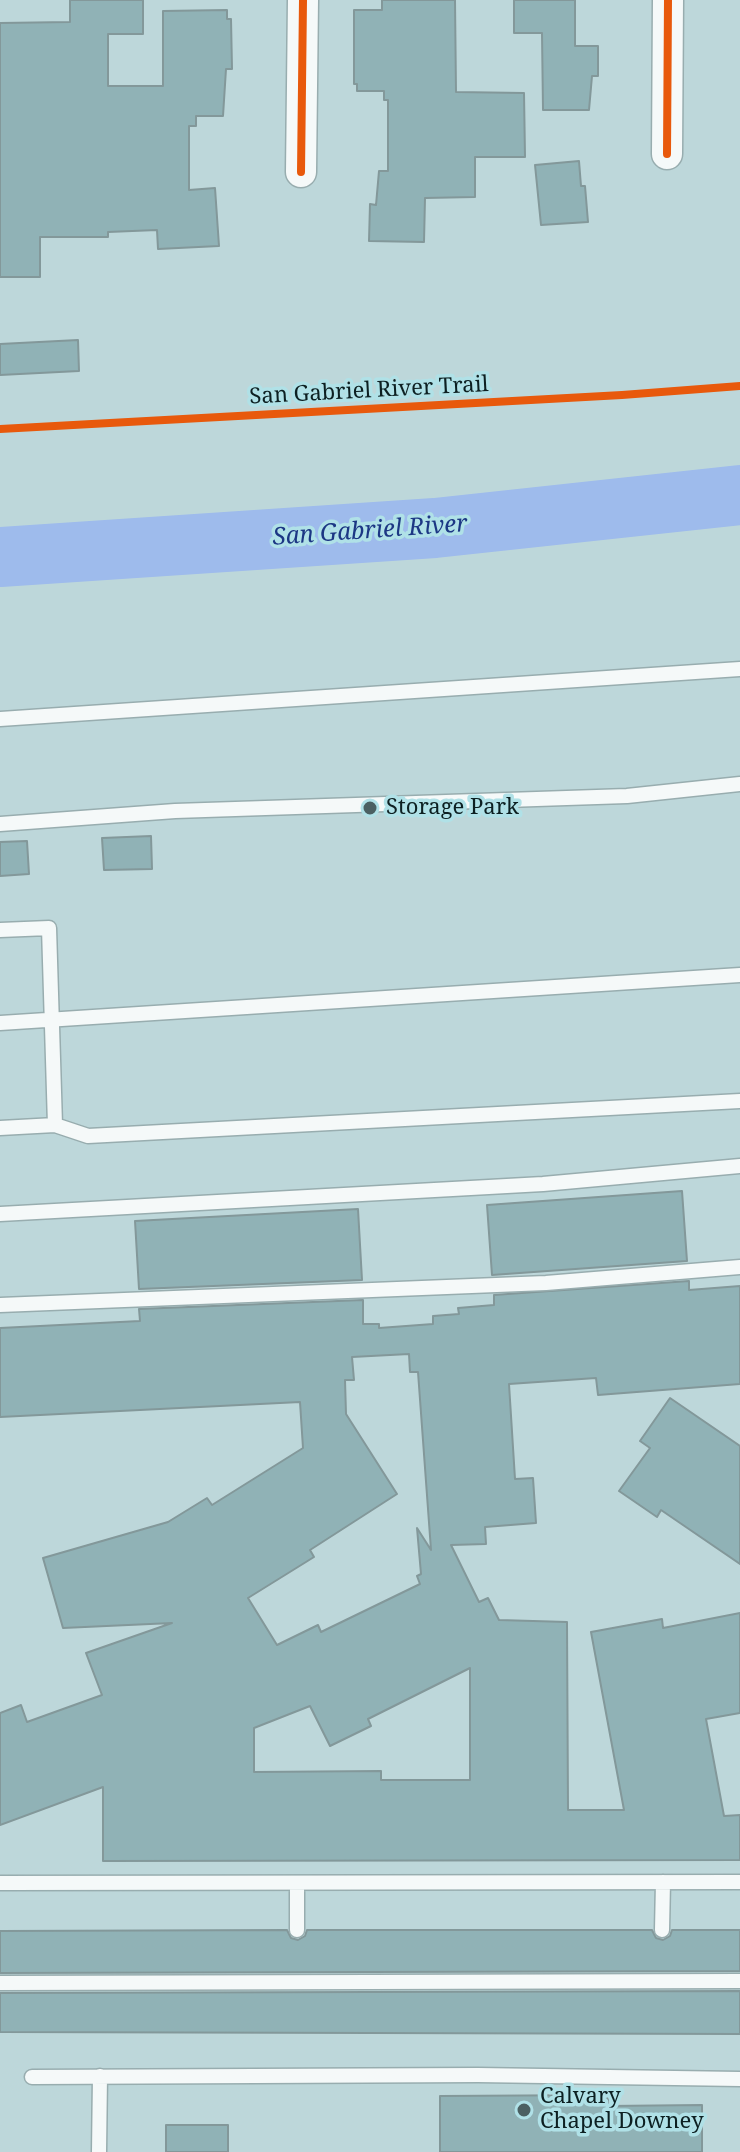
<!DOCTYPE html>
<html>
<head>
<meta charset="utf-8">
<style>
	body { margin:0 }
	canvas { display:block; background:#bdd7da }
</style>
</head>
<body>
<canvas width="740" height="2152"></canvas>
<script>
const context = document.querySelector('canvas').getContext('2d');
context.lineJoin = 'round';
function strokePath(path, color, width, dash) { context.strokeStyle = color; context.lineWidth = width; context.lineCap = dash ? 'butt' : 'round'; context.setLineDash(dash || []); context.stroke(path); }
function fill(path, color) { context.fillStyle = color; context.fill(path, 'evenodd'); }
function label(font, color, halo, rows, align = 'center') {
  context.font = font + ' "Noto Serif",serif'; context.lineWidth = 7; context.setLineDash([]); context.textBaseline = 'middle'; context.strokeStyle = halo; context.fillStyle = color; for (const [text, x, y, turn = 0] of rows) {
    context.save(); context.translate(x, y); context.rotate((+turn || 0) * Math.PI / 180); context.textAlign = isNaN(turn) ? turn : align; if (halo) context.strokeText(text, 0, 0); context.fillText(text, 0, 0); context.restore();
  }
}
strokePath(new Path2D(`
	M0,557L435,528L740,495`), '#9ebbec', 60);
const building = new Path2D(`
	M70,0H143V34H108V86H163V11L227,10V19H231L232,69H226L223,116H196V126H189V190L215,188L219,246L158,249L157,230L108,232V237H40V277H0V23L70,22Z
	M382,0H455L456,92L524,93L525,157H475V197L425,198L424,242L369,241L370,204L376,205L379,171H388V100H384V91H357V84H354V10H382Z
	M514,0H575V46H598V76H592L589,110H543L542,33H514Z
	M579,161L581,186H585L588,222L541,225L535,165Z
	M78,340L79,371L0,375V344Z
	M151,836L152,869L104,870L102,838Z
	M27,841L29,874L0,876V842Z
	M682,1191L687,1261L492,1275L487,1205Z
	M358,1209L362,1280L139,1289L135,1221Z
	M689,1281V1290L740,1286V1384L598,1395L596,1378L509,1384L515,1479L533,1478L536,1523L485,1527L486,1544L451,1545L479,1602L488,1598L499,1620L567,1622L568,1810H624L591,1632L662,1619L663,1628L740,1613V1713L706,1719L724,1816L740,1815V1860L103,1861V1787L0,1825V1713L21,1705L27,1722L102,1695L86,1653L172,1623L63,1628L43,1558L168,1522L207,1498L212,1505L303,1448L300,1402L0,1417V1328L140,1321L139,1309L363,1300V1324H379V1328L433,1324V1316L459,1314L458,1308L494,1305V1295ZM409,1354L410,1372H418L431,1550L417,1528L421,1574L417,1576L420,1584L321,1632L318,1625L277,1645L248,1598L314,1557L310,1550L397,1494L346,1414L345,1380H354L352,1357ZM470,1668V1780H381V1771L254,1772V1728L310,1706L330,1746L371,1726L368,1719Z
	M670,1398L740,1446V1564L661,1510L657,1517L619,1491L650,1448L640,1441Z
	M287,1930L291,1938L298,1940L305,1936L307,1930H652L656,1938L663,1940L670,1936L672,1930H740V1971L0,1973V1931Z
	M740,1991V2034L0,2032V1993Z
	M608,2095V2106L702,2105V2152H440V2096Z
	M166,2125H228V2152H166Z`);
fill(building, '#90b2b6');
strokePath(building, '#83989a', 2);
const lane = new Path2D(`
	M0,719L740,669
	M0,824L175,811L627,796L740,784
	M0,930L49,928L55,1125
	M0,1023L740,975
	M0,1128L55,1125L88,1136L740,1101
	M0,1214L543,1184L740,1166
	M0,1305L546,1283L740,1267
	M0,1883L740,1882
	M297,1883V1930
	M662,1930L663,1882
	M0,1983L740,1981
	M32,2077L478,2075L740,2079
	M99,2152L100,2076`);
const street = new Path2D(`
	M667,154L668,0
	M301,172L303,0`);
strokePath(lane, '#98adaf', 17);
strokePath(street, '#98adaf', 33);
strokePath(lane, '#f5f9f9', 14);
strokePath(street, '#f5f9f9', 30);
strokePath(new Path2D(`
	M667,154L668,0
	M301,172L303,0
	M0,429L622,395L740,386`), '#e8590c', 8);
for (const [x, y, r, color] of [
	[370,808,8,"#4b6062"],
	[524,2110,8,"#4b6062"]
]) { const dot = new Path2D(); dot.arc(x, y, r, 0, 2 * Math.PI); context.fillStyle = color; context.fill(dot); strokePath(dot, '#b0e1e7', 3); }
label('22px', '#0d2022', '#b0e1e7', [
	["San Gabriel River Trail",369,391,-3]
]);
label('22px', '#0d2022', '#b0e1e7', [
	["Storage Park",386,808],
	["Calvary",540,2097],
	["Chapel Downey",540,2122]
], 'left');
label('italic 24px', '#1c3784', '#b0e1e7', [
	["San Gabriel River",370,531,-4]
]);
</script>
</body>
</html>
